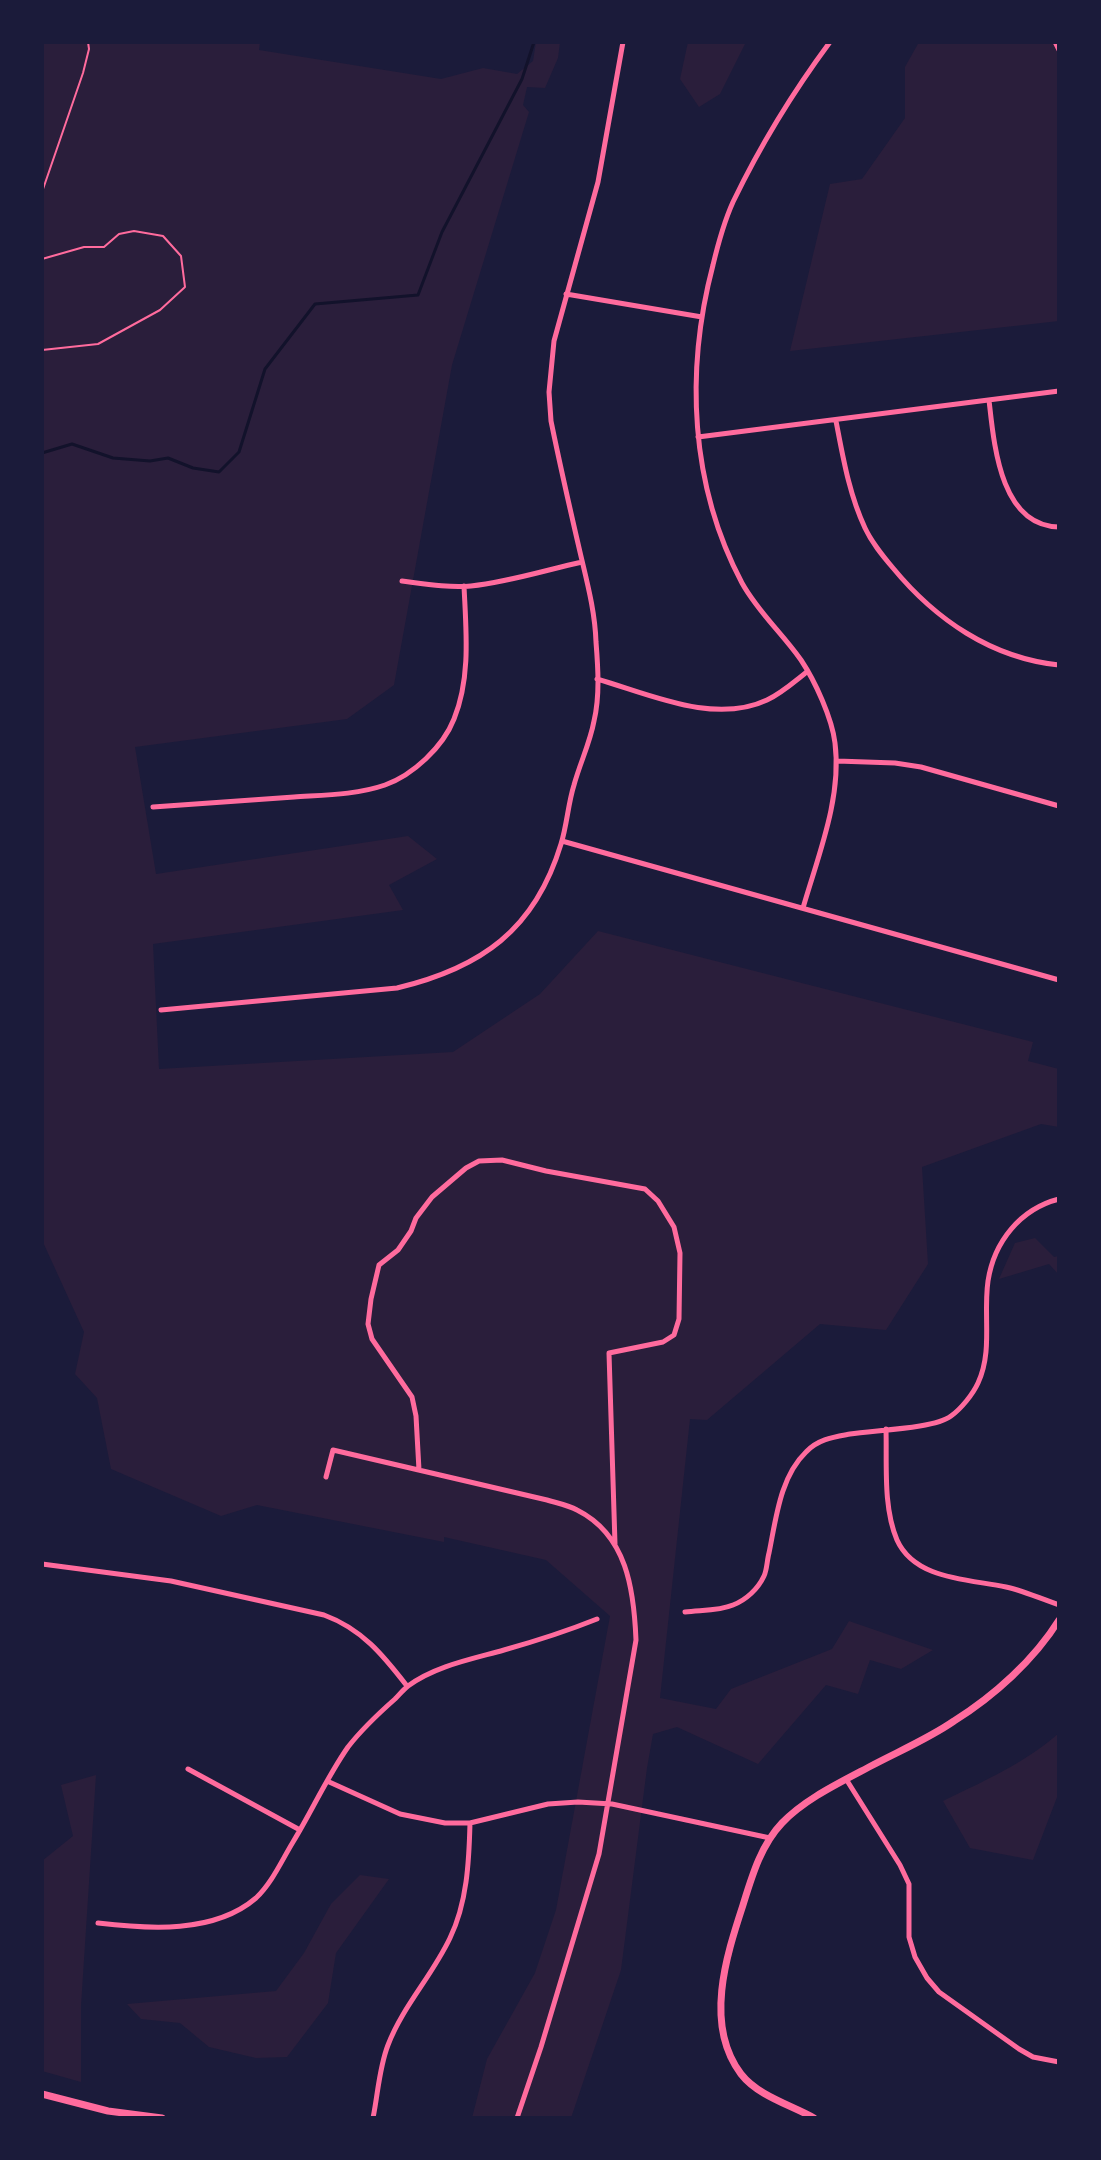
<!DOCTYPE html>
<html>
<head>
<meta charset="utf-8">
<style>
	body { margin:0 }
	#map { position:relative; width:1101px; height:2160px; overflow:hidden; background:#1b1b3a; font-family:"PT Sans Narrow",sans-serif }
	canvas { display:block }
	.frame { position:absolute; inset:0; border:44px solid #1b1b3a; pointer-events:none }
</style>
</head>
<body>
<div id="map">
<canvas width="1101" height="2160"></canvas>
<div class="frame"></div>
</div>
<script>
const context = document.querySelector('canvas').getContext('2d');
context.lineJoin = 'round';
function fill(path, color) { context.fillStyle = color; context.fill(path, 'evenodd'); }
function strokePath(path, color, width, dash) { context.strokeStyle = color; context.lineWidth = width; context.lineCap = dash ? 'butt' : 'round'; context.setLineDash(dash || []); context.stroke(path); }
fill(new Path2D(`
	M42,42H260L259,50L441,79L483,68L517,74L533,61L536,42H560L558,58L545,88L527,87L523,105L529,112L452,365L394,685L347,719L135,747L156,874L408,836L437,859L389,885L403,910L153,944L159,1069L453,1052L540,994L598,931L1033,1042L1028,1061L1059,1069V1127L1041,1124L922,1167L928,1264L886,1330L820,1324L707,1420L690,1419L660,1698L716,1709L731,1689L832,1649L849,1621L933,1650L901,1669L870,1660L858,1694L826,1685L758,1764L677,1727L653,1734L647,1768L621,1970L571,2118H472L487,2059L535,1973L556,1910L610,1616L546,1560L444,1537V1542L257,1505L221,1516L111,1469L97,1398L75,1374L84,1332L42,1240Z
	M688,42H746L720,94L699,107L680,79Z
	M919,42H1059V321L790,351L830,184L862,179L905,118V67Z
	M1035,1238L1054,1257L1059,1256V1275L1049,1264L999,1279L1015,1243Z
	M1059,1733V1792L1033,1860L970,1848L943,1801C984,1781 1025,1763 1059,1733Z
	M96,1775L81,2006V2082L42,2071V1861L73,1836L61,1785Z
	M360,1875L389,1879L336,1953L328,2003L287,2057L256,2058L209,2047L180,2023L141,2019L127,2004L276,1991L304,1953L331,1904Z`), '#2a1e3b');
strokePath(new Path2D(`
	M42,453L72,444L113,458L150,461L168,458L193,468L219,472L239,452L265,369L315,304L418,295L442,232L522,79L534,42`), '#12122b', 3);
strokePath(new Path2D(`
	M42,192L83,73L89,49L88,42
	M42,259L84,247H104L119,234L134,231L163,236L181,256L185,287L160,310L98,344L42,350`), '#ff6b9d', 2);
strokePath(new Path2D(`
	M1055,42L1059,50
	M566,294L702,317
	M989,400C994,444 1000,526 1059,527
	M836,421C843,457 849,494 865,528C872,543 882,555 893,568C935,619 991,658 1059,665
	M698,437L1059,391
	M402,581C425,584 449,588 471,586C509,582 546,570 582,562
	M597,679C649,694 714,725 767,700C782,693 795,681 808,671
	M837,761L895,763L921,767L1059,806
	M153,807C200,804 247,800 294,797C324,795 356,795 385,785C413,775 443,747 454,719C471,677 466,630 464,586
	M562,841L1059,980
	M803,908C818,856 842,798 835,743C832,718 815,681 801,660C782,633 758,612 742,583C690,485 685,371 713,265C718,244 724,222 733,202C760,146 793,92 830,42
	M161,1010L397,988C481,968 535,930 561,844C567,825 568,804 574,785C580,763 590,743 594,721C600,696 598,667 596,642C595,611 587,582 580,552C570,509 560,465 551,421L549,392L554,341L598,182L623,42
	M886,1429C887,1465 883,1507 897,1540C915,1580 969,1579 1006,1587C1024,1591 1042,1599 1059,1605
	M419,1470L416,1416L412,1397L372,1339L368,1324L371,1299L379,1265L398,1250L411,1231L416,1218L432,1197L466,1168L479,1161L502,1160L546,1171L645,1189L658,1201L674,1227L680,1253L679,1319L674,1335L663,1342L609,1353L615,1544
	M326,1477L333,1450L547,1500C557,1503 568,1505 577,1510C627,1535 634,1590 636,1640L599,1854L541,2047L517,2118
	M42,1564L171,1581L324,1615C362,1629 383,1655 407,1686
	M685,1612C701,1610 719,1611 733,1605C746,1600 758,1589 764,1576C767,1570 767,1560 769,1553C776,1519 780,1477 806,1452C818,1439 834,1437 850,1434C874,1430 934,1429 951,1416C961,1409 973,1394 978,1383C993,1351 983,1315 988,1281C994,1242 1020,1209 1059,1199
	M188,1769L300,1830
	M846,1779L900,1865L909,1884V1937L915,1957L927,1978L939,1992L1019,2049L1033,2057L1059,2062
	M327,1781L400,1814L445,1823H470L548,1804L578,1802L612,1804L770,1838
	M98,1923C148,1929 214,1934 256,1898C272,1883 282,1860 293,1842C312,1811 327,1777 348,1747C362,1729 378,1714 395,1699C399,1695 403,1690 408,1686C435,1666 472,1659 504,1650C536,1641 567,1631 597,1619
	M373,2118C378,2094 379,2068 388,2045C403,2006 432,1976 450,1938C467,1903 469,1862 470,1823`), '#ff6b9d', 5);
strokePath(new Path2D(`
	M42,2094L108,2111L162,2118
	M814,2118C791,2105 758,2096 741,2074C704,2025 726,1957 743,1905C752,1876 761,1845 782,1823C805,1799 839,1783 869,1767C897,1752 928,1739 954,1721C994,1696 1034,1660 1059,1620`), '#ff6b9d', 7);
</script>
</body>
</html>
